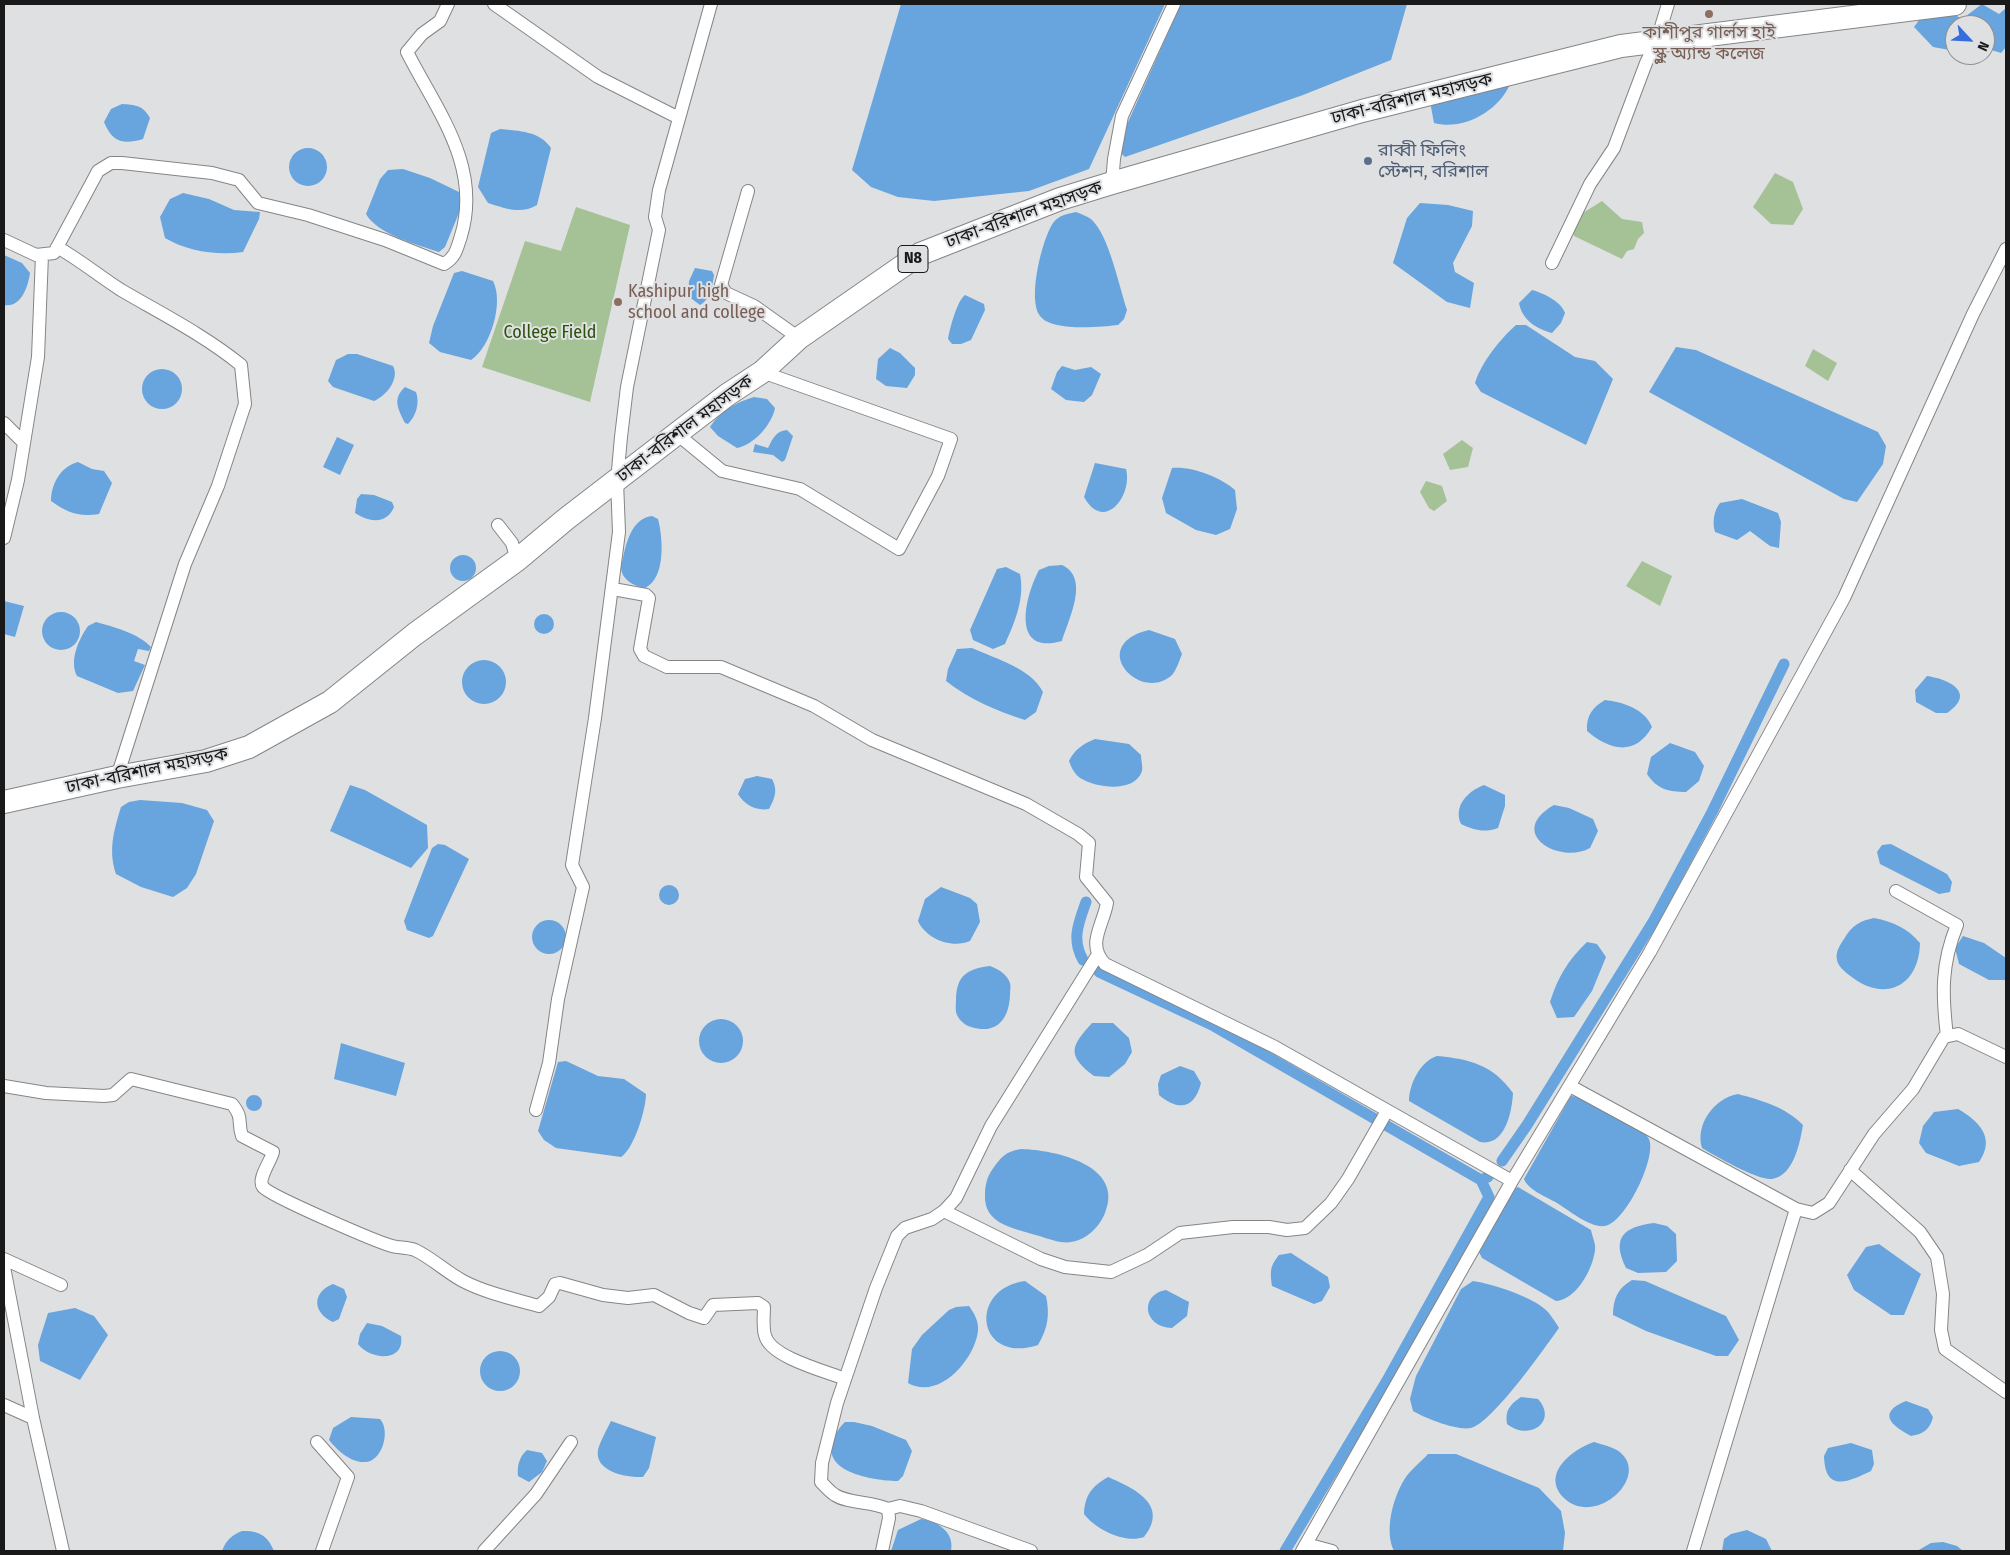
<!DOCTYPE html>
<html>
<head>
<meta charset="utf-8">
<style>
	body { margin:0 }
	#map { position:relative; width:2010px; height:1555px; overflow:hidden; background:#dfe0e2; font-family:"Fira Sans Condensed",sans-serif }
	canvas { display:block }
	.frame { position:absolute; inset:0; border:5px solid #19191a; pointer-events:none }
	.north { position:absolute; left:1945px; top:15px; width:50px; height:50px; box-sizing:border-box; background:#dfe0e2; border:1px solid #909092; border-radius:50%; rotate:115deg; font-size:14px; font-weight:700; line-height:20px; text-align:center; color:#19191a }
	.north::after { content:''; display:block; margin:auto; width:18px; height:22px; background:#366ddd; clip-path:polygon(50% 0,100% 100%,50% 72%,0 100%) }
</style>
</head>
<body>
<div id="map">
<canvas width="2010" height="1555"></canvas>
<div class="frame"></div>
<div class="north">N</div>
</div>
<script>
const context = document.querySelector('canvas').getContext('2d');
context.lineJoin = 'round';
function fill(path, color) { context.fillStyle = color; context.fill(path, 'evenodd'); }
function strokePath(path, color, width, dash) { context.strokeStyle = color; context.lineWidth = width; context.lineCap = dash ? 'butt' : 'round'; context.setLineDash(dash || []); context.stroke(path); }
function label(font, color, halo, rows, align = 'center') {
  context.font = font + ' "Fira Sans Condensed","Noto Sans Bengali",sans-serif'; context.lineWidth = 4; context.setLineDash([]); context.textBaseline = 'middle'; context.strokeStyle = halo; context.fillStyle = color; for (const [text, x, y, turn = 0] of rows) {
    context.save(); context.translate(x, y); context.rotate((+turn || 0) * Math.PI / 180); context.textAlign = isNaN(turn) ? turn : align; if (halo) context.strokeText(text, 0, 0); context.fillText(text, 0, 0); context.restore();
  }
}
fill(new Path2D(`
	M1775,173L1793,182L1803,209L1793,225L1771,224L1753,207Z
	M1602,201L1622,219L1642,222L1644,233L1638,239L1634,249L1627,251L1622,259L1574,236L1570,221Z
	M576,207L630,225L590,402L482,367L525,241L561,251Z
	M1813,349L1837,363L1828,381L1805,366Z
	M1462,440L1473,448L1468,467L1450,470L1443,454Z
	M1426,481L1442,486L1447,501L1434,511L1429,508L1420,492Z
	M1642,561L1672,576L1660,606L1626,586Z`), '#a5c196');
fill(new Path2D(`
	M901,4H1165L1089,169L1029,191L934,201L898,197L871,187L852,170Z
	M1181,4H1407L1391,60L1303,95L1125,157L1118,150L1124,131Z
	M1982,4L1999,14L2006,8V47L2001,53L1985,48V25H1955V51L1933,47L1914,27L1922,16L1952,13L1962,19Z
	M1510,84C1499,111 1463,131 1434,123L1431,107L1435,95Z
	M122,104C135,105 143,105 150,118L143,139C123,145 112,142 104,122L111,109Z
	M500,129C519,131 540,131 551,148L537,205C521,215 504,208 488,203L478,187L491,133Z
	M289 167a19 19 0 1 1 38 0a19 19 0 1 1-38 0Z
	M403,169L430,178L459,192L461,208L445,247L439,252C418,245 377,234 366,214L380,179L388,170Z
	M183,193L209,199L234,210L260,212L259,219L243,252C217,256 187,251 165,238L160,217L170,199Z
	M1420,203L1448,205L1473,211L1472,226L1453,263L1455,272L1474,283L1470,308L1447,302L1393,263L1407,218Z
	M1076,212C1081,214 1087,216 1091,219C1109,235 1119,286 1127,310L1124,319L1118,325C1100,327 1052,332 1040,316C1027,300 1042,239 1053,223C1059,215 1067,214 1076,212Z
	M4,255L22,263L30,273C28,287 21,308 4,305Z
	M695,268L712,271L714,275C713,284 709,301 700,305L688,296L689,281Z
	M462,271L493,281C504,302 491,347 471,360L440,352L429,343L433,326L454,273Z
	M1532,290C1543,293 1561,301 1565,313L1561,323L1552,333C1537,329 1522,320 1519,303Z
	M965,295L984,304L985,310L971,340L961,344H952L948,339C950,328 957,301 965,295Z
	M1516,325H1526L1575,357L1595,361L1613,379L1586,445L1481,392L1475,383C1481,363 1500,339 1516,325Z
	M1676,347L1696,350L1878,432L1886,446L1883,464L1857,502L1844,499L1649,392Z
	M890,348L900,353L915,368V375L907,388L886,386L876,379L878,359Z
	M348,354H357L393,366C400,379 386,396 374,401L333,387L328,381L336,360Z
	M1062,366L1075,370L1091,367L1101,374L1092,395L1084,402L1066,400L1051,389L1057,372Z
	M142 389a20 20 0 1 1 40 0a20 20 0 1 1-40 0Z
	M405,387L416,392C420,403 416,416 408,424L405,423C398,409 392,399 405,387Z
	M754,397L767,399L775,408C772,424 754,445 737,448L718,436L710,427C721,410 735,403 754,397Z
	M787,430L793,436L785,460L782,462L773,455L753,452L755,444L768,448C773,438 776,431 787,430Z
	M337,437L354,445L340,475L323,467Z
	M78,462L92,469L104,471L112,483L99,514C78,517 68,513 51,501C51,484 61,466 78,462Z
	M1095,463L1126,469C1133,496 1104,533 1084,497Z
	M1172,468C1192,466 1220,477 1235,490L1237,509L1230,529L1216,535L1196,530L1166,513L1162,498Z
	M361,494L374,495L392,502L394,507C387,524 370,523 355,513L357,499Z
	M1742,499L1778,513L1781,522L1779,548L1770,546L1750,531L1737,540L1715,532C1712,523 1714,510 1720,503Z
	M652,516L658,519C663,538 666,578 645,588C634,586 622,580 621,568C625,549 629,519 652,516Z
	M450 568a13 13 0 1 1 26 0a13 13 0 1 1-26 0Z
	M1062,565C1090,578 1069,618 1062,641C1010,656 1025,596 1039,570L1049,566Z
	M1006,567L1020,574C1025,598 1015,622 1005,644L993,649L973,640L970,630L997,569Z
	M4,601L24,606L15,637L4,634Z
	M42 631a19 19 0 1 1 38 0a19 19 0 1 1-38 0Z
	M534 624a10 10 0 1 1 20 0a10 10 0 1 1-20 0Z
	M96,622C114,627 138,633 151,647L149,651L138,649L134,661L145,665L133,691L118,693L77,676C69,660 79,639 88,626Z
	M1149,630L1175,639L1182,654C1179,661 1177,669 1172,675C1140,704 1086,645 1149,630Z
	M972,648C996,659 1031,668 1043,692L1036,712L1025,720C997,711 969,699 946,681L948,669L957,649Z
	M462 682a22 22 0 1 1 44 0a22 22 0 1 1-44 0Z
	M1927,676C1949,679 1977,693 1947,713H1936L1916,702L1915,690Z
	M1605,700C1623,702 1645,709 1652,727C1635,757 1609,750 1587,731C1586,715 1593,707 1605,700Z
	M1095,739L1129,744L1141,755C1141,760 1143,767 1142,771C1135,793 1097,788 1082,779C1075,775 1072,769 1069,761C1075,749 1083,744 1095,739Z
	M1670,743L1695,752L1704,766L1699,781L1686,792C1668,792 1657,789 1647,774L1651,757Z
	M757,776L772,779C778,790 775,798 769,809C755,811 745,805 738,794L745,779Z
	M350,785L365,790L427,825L428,848L411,868L330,831Z
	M1484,785L1505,795V806L1498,828C1484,833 1474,830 1461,824C1453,806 1468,791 1484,785Z
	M140,800L182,803L207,810L214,821L196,874L187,888L173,897L141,887L116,874C108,850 114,830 121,807L129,802Z
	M1554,805L1569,808L1593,819L1598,831L1590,848C1560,865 1505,833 1554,805Z
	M438,844L445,845L469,859L433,936L429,938L407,930L404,921L432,848Z
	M1891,844L1947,874L1952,882L1950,892L1939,894L1880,864L1877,852L1882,845Z
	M659 895a10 10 0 1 1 20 0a10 10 0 1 1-20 0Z
	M941,887L970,898L977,904L980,922L970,941C952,949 926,939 918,921L925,899Z
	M1874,918C1894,922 1907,928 1920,943C1919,988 1883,1003 1849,975C1844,971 1838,966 1837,960C1835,952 1840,945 1844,939C1852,925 1860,921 1874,918Z
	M532 937a17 17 0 1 1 34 0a17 17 0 1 1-34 0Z
	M1963,936L1984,943L2006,958V980H1989L1959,964L1955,948Z
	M1587,942L1597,944L1606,957L1592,991L1574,1017L1557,1018L1550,1002C1558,977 1568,960 1587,942Z
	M990,966C998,969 1007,974 1010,983C1011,986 1010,991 1010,995C1009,1019 997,1035 971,1027C965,1025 960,1021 957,1015C955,1011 956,1004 956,999C957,975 967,969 990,966Z
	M699 1041a22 22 0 1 1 44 0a22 22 0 1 1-44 0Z
	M1092,1023H1113L1129,1038L1132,1052L1125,1064L1109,1077L1094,1076C1066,1055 1071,1046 1092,1023Z
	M341,1043L405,1063L396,1096L334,1079Z
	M1437,1056C1470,1059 1493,1065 1513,1093C1512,1112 1505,1147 1480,1142L1409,1101C1409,1085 1420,1061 1437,1056Z
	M566,1061L598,1076L624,1079L646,1094C646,1109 634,1149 621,1157L556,1148L544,1140L538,1131L558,1062Z
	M1180,1066L1194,1071L1201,1083C1195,1108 1179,1112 1159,1095L1158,1084L1161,1075Z
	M1738,1094C1760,1100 1786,1107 1803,1125C1800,1142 1794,1176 1772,1179C1759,1181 1715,1156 1702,1148C1695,1125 1714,1098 1738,1094Z
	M246 1103a8 8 0 1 1 16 0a8 8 0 1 1-16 0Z
	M1571,1096C1577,1097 1584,1097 1589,1099C1601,1103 1645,1129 1649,1139C1657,1158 1625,1223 1605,1226C1590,1228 1570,1211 1557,1203C1547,1197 1528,1190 1524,1179Z
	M1958,1109C1979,1121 1996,1138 1979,1162L1959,1166L1926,1153L1919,1143L1923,1126L1934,1112Z
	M1021,1149C1055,1150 1125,1165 1105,1213C1098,1230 1081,1245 1061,1242C1052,1241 1042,1236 1032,1234C1010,1227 984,1223 985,1195C985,1186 987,1177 992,1170C1000,1158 1006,1151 1021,1149Z
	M1518,1187L1591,1230C1592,1236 1596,1244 1595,1250C1593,1269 1576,1300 1556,1301L1482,1258L1478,1250L1511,1190Z
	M1654,1223L1667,1226L1676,1234L1677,1261L1666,1272L1638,1273L1626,1268C1611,1237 1624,1227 1654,1223Z
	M1879,1244L1921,1274L1904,1315H1891L1854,1290L1847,1275L1866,1247Z
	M1291,1253L1328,1277L1330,1287L1322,1301L1314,1304L1272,1286C1270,1271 1270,1266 1279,1255Z
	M1632,1280L1645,1281L1726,1316L1739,1340L1728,1356H1716L1646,1331L1613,1315C1613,1299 1618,1288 1632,1280Z
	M1025,1281L1046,1296C1050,1315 1048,1328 1038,1345C977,1365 967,1289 1025,1281Z
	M1473,1281C1493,1284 1534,1297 1548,1312C1552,1317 1556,1323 1559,1328C1544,1349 1492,1423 1471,1428C1457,1431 1425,1418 1413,1411L1410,1399L1416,1376L1461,1289Z
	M333,1284L344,1289L347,1297L339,1319L333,1322C313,1313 311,1293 333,1284Z
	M1166,1290L1189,1302L1187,1316L1172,1328C1142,1327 1140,1294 1166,1290Z
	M969,1306C974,1313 979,1321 978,1331C975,1359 939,1401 908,1383L912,1349L922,1335L949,1310L956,1307Z
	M75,1308L94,1316L108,1335L80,1380L40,1361L38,1345L48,1313Z
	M367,1323L382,1326L401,1336C405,1363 370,1360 358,1344L360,1334Z
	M480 1371a20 20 0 1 1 40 0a20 20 0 1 1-40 0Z
	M1521,1397L1538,1399C1558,1421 1530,1442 1507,1424C1505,1411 1509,1405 1521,1397Z
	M1906,1401L1928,1409L1933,1417C1930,1429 1924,1434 1911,1436C1892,1426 1876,1413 1906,1401Z
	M351,1417L380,1419C391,1431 382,1462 365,1462C351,1463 337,1450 329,1440L333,1428Z
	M611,1421L656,1437L649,1468L643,1477C628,1478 594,1472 598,1450C599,1444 608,1427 611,1421Z
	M845,1422H854L872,1426L906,1440L912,1451L903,1476L898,1481C879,1481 825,1474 832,1445C835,1434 837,1430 845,1422Z
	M1594,1442C1603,1445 1615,1447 1622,1454C1648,1480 1594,1527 1564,1498C1540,1474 1573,1449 1594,1442Z
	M1851,1443L1872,1450L1874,1464L1871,1471C1848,1482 1825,1493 1824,1456L1828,1448Z
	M527,1450L542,1453L547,1461L542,1472L529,1482L518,1476C517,1466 519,1457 527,1450Z
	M1428,1454H1456L1539,1488L1561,1511L1565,1533L1563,1551H1394C1384,1531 1393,1498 1404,1480C1410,1470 1421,1462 1428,1454Z
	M1108,1477C1134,1488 1170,1505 1144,1537C1125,1544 1095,1529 1084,1514C1085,1495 1092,1486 1108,1477Z
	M921,1519C937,1521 955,1532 951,1551H891L898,1530Z
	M1747,1530L1766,1539L1772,1551H1722L1724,1539L1731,1534Z
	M242,1531C259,1530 268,1536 274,1551H222C226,1540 232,1535 242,1531Z
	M1943,1542L1957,1546L1963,1551H1917L1931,1543Z`), '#68a4dd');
strokePath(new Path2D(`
	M1083,960C1071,939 1079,922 1086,902
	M1099,972L1212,1025L1481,1180L1488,1177
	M1502,1161L1527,1125L1653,922L1712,812L1784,664
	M1285,1551L1389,1377L1489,1197L1481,1180`), '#68a4dd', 11);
const street = new Path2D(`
	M494,4L598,77L677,117
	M1112,183L1114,159L1122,116L1174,4
	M748,191L721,285L726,293L754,306L799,338
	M4,240L36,255L54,253L98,171L111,163H122L212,173L239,180L258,203L308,215L385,240L444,264C456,257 457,248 461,236C482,166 437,111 407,52L422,34L440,21L448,4
	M57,247C80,260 99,276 121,290C162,314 204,335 241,365L245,404L218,486L185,564L117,777
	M1552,263L1590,184L1614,148L1646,63L1657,40L1668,4
	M4,423L24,443
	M677,434L722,471L800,489L899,549L938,476L951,439L762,372
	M498,525L512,543L517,560
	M4,538L18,480L38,357L42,255
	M613,589L646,595L649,598L640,649L644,656L667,667H721L814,706L872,740L1026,804L1078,834L1089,843L1086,877L1107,903C1103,926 1086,944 1105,964L1275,1047L1512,1181
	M1896,891L1957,925C1941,964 1942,995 1947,1036
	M4,1086L46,1093L104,1096L113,1095L131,1079L232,1104C244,1119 237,1121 242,1136L273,1152C271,1161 257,1179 263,1187C270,1196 377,1242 392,1246C399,1248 408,1247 415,1250C432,1258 446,1272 463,1281C486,1293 514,1299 539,1306L549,1297L555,1284L560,1283L603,1295L628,1298L654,1295L689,1313L704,1318L713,1305L758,1303L764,1307C764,1316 762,1330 766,1338C774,1358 825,1371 845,1379
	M1570,1086L1796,1209L1813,1213L1829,1203L1874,1134L1913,1089L1944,1037L1958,1034L2006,1057
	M536,1110L549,1063L558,999L583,887L572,865L595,718L619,532L617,481L621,437L627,387L659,230L655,217L659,190L711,4
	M1850,1170L1920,1232L1937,1257L1943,1294L1941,1330L1945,1349L2006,1392
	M944,1211L1041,1259L1065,1267L1111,1272L1147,1255L1180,1233L1233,1227H1269L1287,1230L1305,1228L1331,1203L1348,1179L1387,1111
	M4,1259L61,1285
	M4,1267L33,1418L63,1551
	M4,1405L33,1418
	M317,1442L348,1477L322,1551
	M888,1509L900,1506L921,1511L1031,1551
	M1306,1544L1332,1551
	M484,1551L536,1494L571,1442
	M882,1551L889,1518L888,1509C872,1501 849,1504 835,1495C830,1492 825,1486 821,1482L822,1463L837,1403L876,1288L897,1236L905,1228L932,1219L944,1211L956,1198L991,1126L1097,956
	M1302,1551L1512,1181L1650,952L1844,598L1973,314L2006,249
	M1693,1551L1796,1209`);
const highway = new Path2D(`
	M4,802L117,777L206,761L249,747L330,702L415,634L517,560L566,519L727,395L762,372L799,338L920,254L1060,199L1112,183L1362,111L1621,46L1955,4`);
strokePath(street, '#848587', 14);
strokePath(highway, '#848587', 24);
strokePath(street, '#fff', 12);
strokePath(highway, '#fff', 22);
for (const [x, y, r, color] of [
	[1709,14,5,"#8d6e63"],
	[1368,161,5,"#5c6f8a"],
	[618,302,5,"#8d6e63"]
]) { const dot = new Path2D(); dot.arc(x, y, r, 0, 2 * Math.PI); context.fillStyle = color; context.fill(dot); strokePath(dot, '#dfe0e2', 2); }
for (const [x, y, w] of [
	[913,259,30]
]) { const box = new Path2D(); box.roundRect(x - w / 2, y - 13.5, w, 27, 4); context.fillStyle = '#dfe0e2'; context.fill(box); strokePath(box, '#19191a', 1); }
label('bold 16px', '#19191a', null, [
	["N8",913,259]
]);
label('18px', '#785e54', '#dfe0e2', [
	["কাশীপুর গার্লস হাই",1709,33],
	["স্কুল অ্যান্ড কলেজ",1709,54],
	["Kashipur high",628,292,"left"],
	["school and college",628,313,"left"]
]);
label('18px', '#19191a', '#dfe0e2', [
	["ঢাকা-বরিশাল মহাসড়ক",1412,99,-14],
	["ঢাকা-বরিশাল মহাসড়ক",1024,215,-20],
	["ঢাকা-বরিশাল মহাসড়ক",685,429,-37],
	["ঢাকা-বরিশাল মহাসড়ক",147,771,-12]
]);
label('18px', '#4e5e75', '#dfe0e2', [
	["রাব্বী ফিলিং",1378,151],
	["স্টেশন, বরিশাল",1378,172]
], 'left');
label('18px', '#2a5209', '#dfe0e2', [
	["College Field",550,333]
]);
</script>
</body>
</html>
